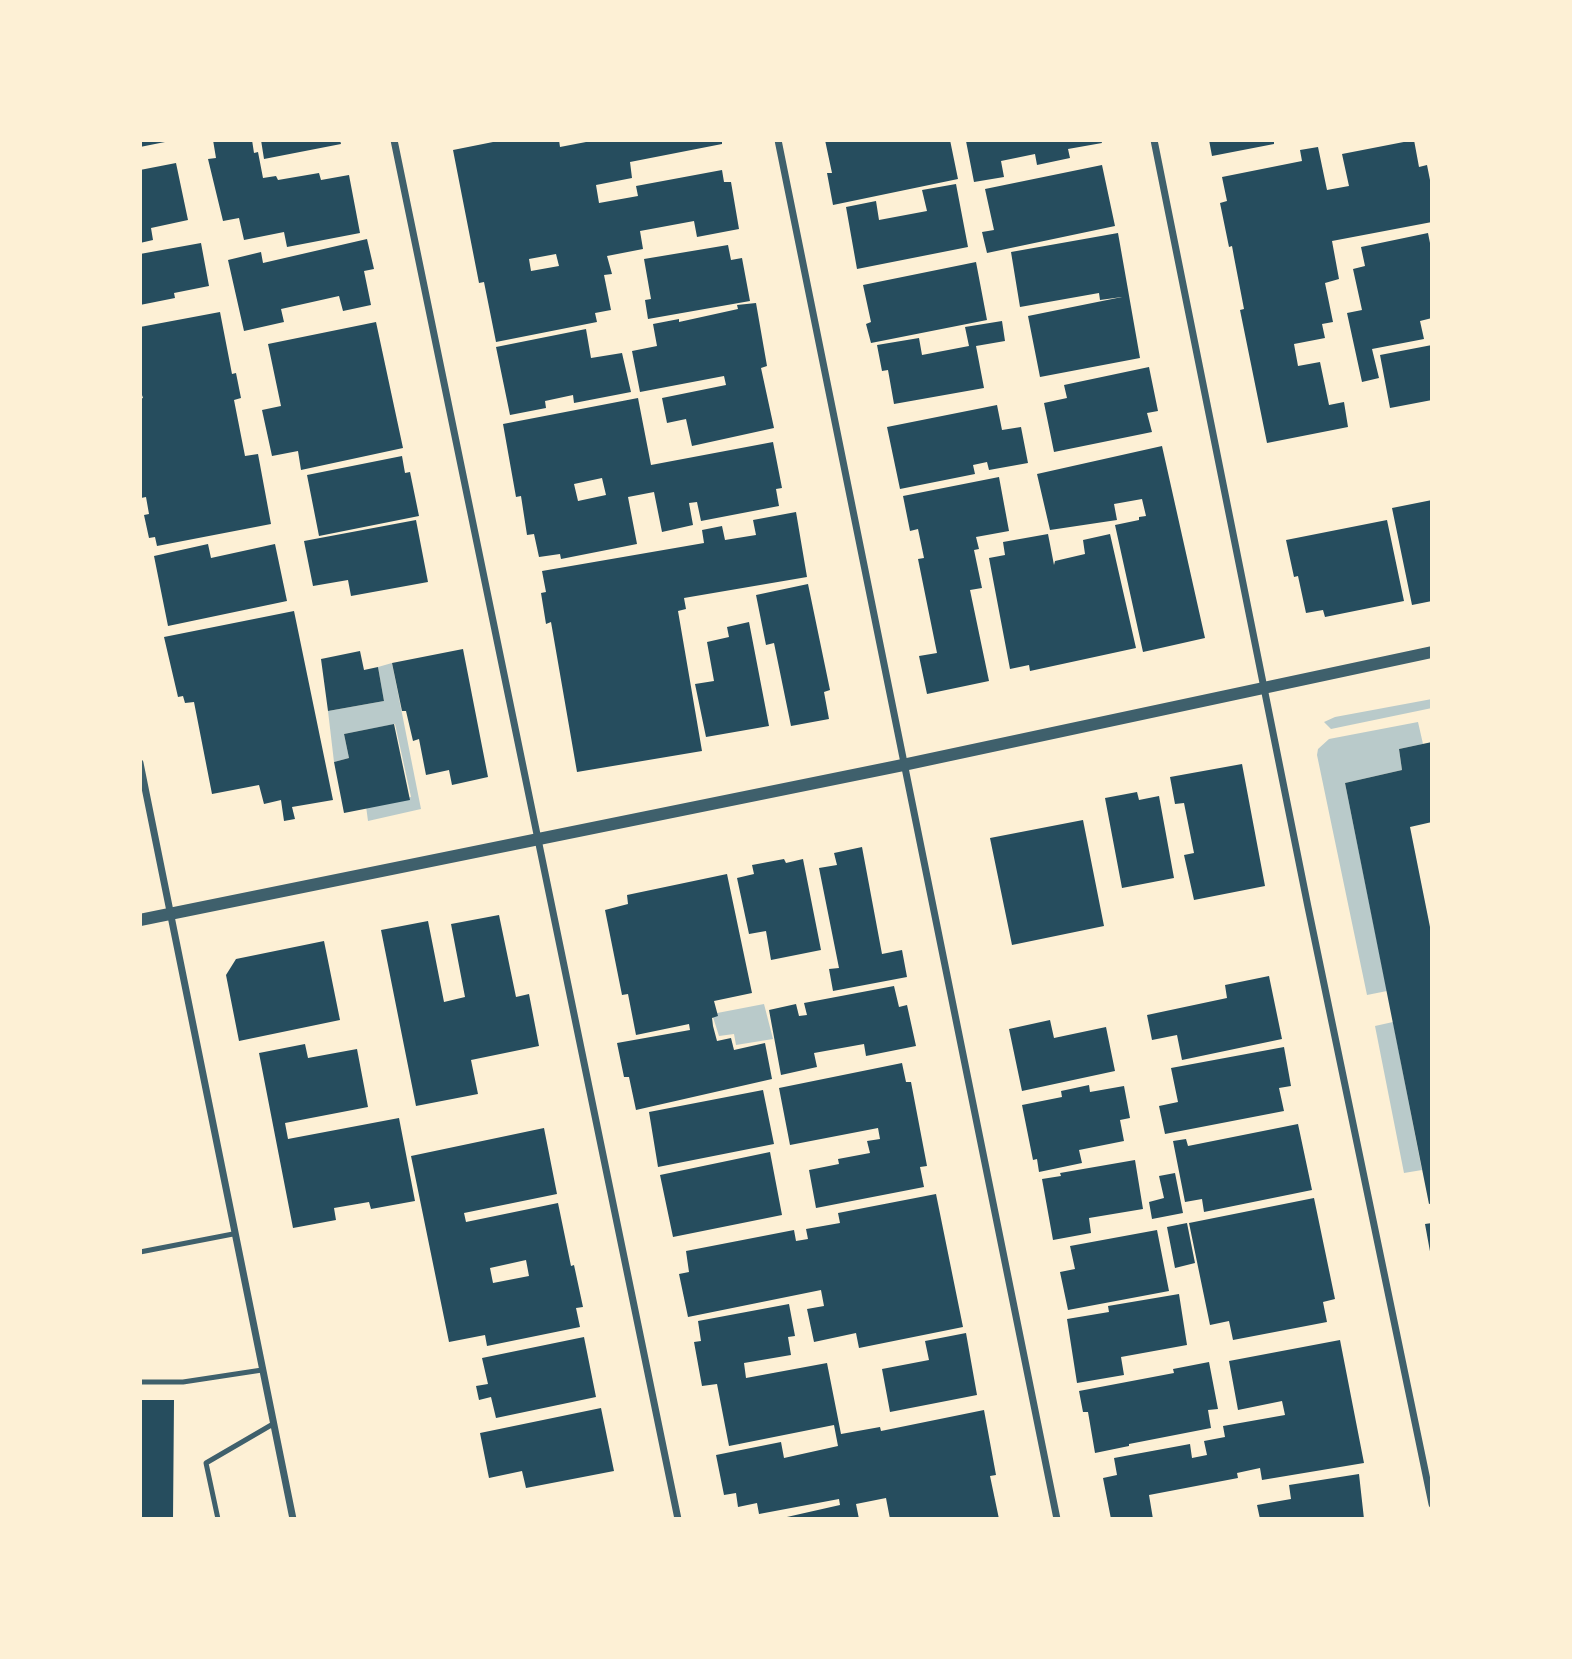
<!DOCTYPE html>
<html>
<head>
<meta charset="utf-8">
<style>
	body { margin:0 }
	#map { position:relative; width:1572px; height:1659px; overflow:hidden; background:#fdf0d5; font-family:"Exo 2",sans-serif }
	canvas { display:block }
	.frame { position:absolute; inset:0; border:142px solid #fdf0d5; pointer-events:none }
</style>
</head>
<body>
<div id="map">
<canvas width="1572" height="1659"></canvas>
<div class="frame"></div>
</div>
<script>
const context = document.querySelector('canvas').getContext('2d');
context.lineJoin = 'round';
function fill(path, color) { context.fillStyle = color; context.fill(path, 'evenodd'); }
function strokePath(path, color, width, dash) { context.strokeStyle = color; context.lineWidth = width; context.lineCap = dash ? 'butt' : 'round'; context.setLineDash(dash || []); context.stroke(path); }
fill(new Path2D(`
	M392,663L421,809L368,821L366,806L411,797L395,724L344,734L349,758L334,762L328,711L384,701L378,667Z
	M1432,699V708L1331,729L1324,722L1335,717Z
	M1418,722L1423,744L1399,749L1402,770L1345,783L1387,991L1367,995L1317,755L1318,749L1329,739Z
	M764,1004L773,1039L736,1045L734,1034L719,1036L712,1014Z
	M1393,1022L1422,1170L1404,1173L1375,1026Z`), '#b9caca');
fill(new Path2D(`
	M140,140H170V141L140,147Z
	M213,140H252L254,153L258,152L263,178L276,176L278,180L319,173L321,180L349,175L360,233L287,247L284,232L244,240L239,218L223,221L208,159L216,158Z
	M261,140H340L341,144L264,159Z
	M503,140H559L560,147L586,142L585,140H722V144L630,162L632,178L596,185L599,203L638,196L636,186L722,170L724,182H731L739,229L697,237L694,221L640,231L643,249L607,256L612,274L604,275L611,310L595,313L597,322L496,342L484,282L479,283L453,150ZM556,254L559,266L531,271L529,259Z
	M825,140H950L958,179L833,205L827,173H832Z
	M1101,140L1102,143L1068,149L1070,158L1037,165L1035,154L1001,161L1004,177L974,182L966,141Z
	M1209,140H1274V144L1212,156Z
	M1414,140L1419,167L1427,165L1432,190V222L1332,241L1339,279L1325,283L1333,322L1322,324L1325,338L1294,344L1298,366L1320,362L1329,405L1344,402L1348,427L1267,443L1240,310L1244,309L1234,257L1232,246L1229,247L1220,203L1227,201L1222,177L1302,161L1300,150L1318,147L1327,190L1349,186L1342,154Z
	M176,163L188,220L151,228L153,240L140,243V170Z
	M1102,165L1115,226L987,253L982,232L994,230L985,189Z
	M956,184L968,247L857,269L846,207L876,201L879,220L927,211L922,190Z
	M1118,233L1140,358L1040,377L1028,316L1122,297L1100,300L1099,293L1020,307L1011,252Z
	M1428,233L1432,253V318L1420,321L1424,339L1372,349L1379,378L1362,382L1347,313L1362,310L1353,269L1365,266L1361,247Z
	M367,239L374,269L364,271L371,305L343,311L339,296L281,309L284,322L244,331L228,260L261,252L263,263Z
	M201,243L209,286L174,293L175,298L140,305V254Z
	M728,245L731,260L742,258L750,301L648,319L645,300L651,299L644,259Z
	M976,262L987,320L871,343L866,324L871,322L863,285Z
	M756,303L767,366L761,368L774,428L692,446L686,419L667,423L662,398L726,385L724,376L640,392L632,351L657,346L653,324L679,319V322L738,309L737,305Z
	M220,312L232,374L236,373L241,398L234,400L245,456L258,454L271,524L157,546L155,537L149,538L144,515L149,514L146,497L141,498L140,491V399L143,398L140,389V327Z
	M1002,321L1005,341L976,346L984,388L894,404L888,370L882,371L877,345L919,338L922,355L969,346L965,327Z
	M376,322L403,448L301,470L298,451L272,456L262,410L281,406L268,344Z
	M586,329L591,358L622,353L631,392L574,403L573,395L545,401L546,408L510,415L496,347Z
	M1432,345V400L1390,408L1380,355Z
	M1149,367L1158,411L1147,413L1152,432L1054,452L1044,403L1067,398L1064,385Z
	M638,398L651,465L773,442L782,488L776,489L779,506L701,521L697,502L689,503L693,525L662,532L654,492L628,497L637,544L561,559L560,554L539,557L534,534L527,535L521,496L516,497L503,424ZM602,478L606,495L578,501L574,484Z
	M997,405L1002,430L1021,427L1028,463L989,470L987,462L973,465L975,474L900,489L887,427Z
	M1162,446L1205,638L1143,652L1115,525L1139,520V517L1146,516L1142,499L1114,504L1117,520L1050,530L1037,474Z
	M402,456L405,473L410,472L419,516L319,536L307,475Z
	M999,477L1009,531L976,537L979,549L974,550L982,588L970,590L989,681L927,694L919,656L937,653L918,559L924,558L918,529L910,531L903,496Z
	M1432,500V601L1412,605L1392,508Z
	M796,512L807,577L684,598L686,609L678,611L702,751L577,772L551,622L546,624L541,593L546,592L542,571L704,543L702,530L722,526L725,540L756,535L753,520Z
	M416,520L428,582L351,596L348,580L313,586L304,541Z
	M1387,520L1404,601L1325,617L1323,610L1306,613L1298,576L1294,577L1286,540Z
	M1048,534L1054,565L1055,561L1085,554L1083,540L1110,534L1136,648L1030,671L1029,665L1010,669L989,558L1005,555L1003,542Z
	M208,544L211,558L275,544L287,601L168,626L154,556Z
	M808,584L830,690L824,692L829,719L791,726L774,643L766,645L756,595Z
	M294,611L333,800L292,807L295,819L284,821L281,800L264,804L259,785L212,794L194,702L185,703L183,696L178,697L164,637Z
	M749,622L769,726L706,737L695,684L714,681L707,642L729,637L727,627Z
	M463,649L488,777L452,785L449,770L426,775L419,739L413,741L406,711H402L392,663Z
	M360,651L364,670L378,667L384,701L328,711L321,659Z
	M394,724L410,800L344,813L334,762L349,758L344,734Z
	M1432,742V822L1410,827L1432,937V1203L1429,1204L1345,783L1402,770L1399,749Z
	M1242,764L1265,886L1194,900L1184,855L1194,853L1184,803L1175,804L1170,777Z
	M1137,792L1139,800L1159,796L1174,878L1122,888L1105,798Z
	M1083,820L1104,926L1012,945L990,838Z
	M862,847L882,954L902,950L907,977L833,991L829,969L839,968L819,868L837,865L834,853Z
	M784,859L786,863L803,859L821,950L771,960L766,931L749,934L737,878L754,874L752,865Z
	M727,874L752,993L714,1001L718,1016L712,1018L713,1026L717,1041L731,1038L734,1050L765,1043L772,1079L636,1110L629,1077H624L617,1043L690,1030L689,1024L636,1035L628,994L622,995L605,910L628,904L627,895Z
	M499,915L516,997L529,994L539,1046L471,1060L478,1094L416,1106L381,930L428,921L444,1002L465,997L451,924Z
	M324,941L340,1020L239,1041L226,975L236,959Z
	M1269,976L1282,1039L1182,1060L1177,1035L1152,1040L1147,1015L1227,998L1225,985Z
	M894,986L899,1007L907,1005L916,1046L866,1056L864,1044L814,1053L817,1067L781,1075L769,1010L796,1004L799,1016L807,1015L804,1003Z
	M1050,1020L1054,1038L1106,1027L1115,1071L1022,1091L1009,1029Z
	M305,1044L308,1058L357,1049L368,1107L285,1123L288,1139L399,1118L415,1201L371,1209L369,1202L334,1208L336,1220L293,1228L259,1053Z
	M1284,1047L1291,1086L1279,1088L1284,1111L1165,1134L1159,1106L1178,1102L1171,1068Z
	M902,1063L906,1082H911L927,1166L920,1167L924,1187L816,1208L809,1170L839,1164L838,1159L870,1153L867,1141L880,1139L878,1128L790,1145L779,1088Z
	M1089,1085L1090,1092L1124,1086L1130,1118L1120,1120L1124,1141L1079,1150L1082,1163L1039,1172L1037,1159L1033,1160L1022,1105L1062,1097L1061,1091Z
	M763,1090L774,1144L658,1167L649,1112Z
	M1298,1124L1312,1190L1204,1212L1202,1199L1185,1202L1173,1141L1186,1139L1188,1146Z
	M544,1128L557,1194L464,1213L466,1222L558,1203L571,1266L574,1265L583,1307L576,1308L580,1327L487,1346L485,1335L449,1342L411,1156ZM526,1260L529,1276L493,1283L490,1268Z
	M770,1152L782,1215L673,1237L660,1175Z
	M1135,1160L1143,1209L1089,1218L1091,1233L1053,1240L1042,1179L1061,1176L1060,1173Z
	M1175,1173L1183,1213L1152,1219L1149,1202L1164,1198L1159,1176Z
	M936,1194L963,1327L859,1348L856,1333L814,1342L807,1309L824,1306L821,1290L688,1317L679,1274L689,1272L686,1251L794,1230L796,1241L808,1239L806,1229L840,1223L838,1213Z
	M1314,1198L1335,1299L1323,1302L1327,1322L1233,1340L1229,1321L1210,1325L1189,1223Z
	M1187,1223L1195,1263L1175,1268L1167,1227Z
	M1432,1223V1257H1431L1425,1224Z
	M1157,1230L1169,1291L1068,1310L1060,1272L1075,1269L1070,1246Z
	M1179,1294L1187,1345L1121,1357L1124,1375L1077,1383L1067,1319L1109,1312L1108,1306Z
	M789,1304L795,1336L788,1337L791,1355L744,1363L746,1378L827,1363L841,1434L880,1427L881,1431L984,1410L996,1475L990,1476L999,1519H890L886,1498L856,1504L859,1519H778L840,1505L839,1499L759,1514L757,1503L738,1507L736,1493L724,1495L716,1455L781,1442L784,1458L838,1446L834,1425L729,1446L717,1384L702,1386L694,1342L701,1341L698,1321Z
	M966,1333L977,1395L890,1412L882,1369L929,1360L925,1341Z
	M584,1337L596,1397L496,1418L491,1397L479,1400L476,1386L488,1384L482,1358Z
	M1340,1340L1364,1463L1262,1480L1260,1468L1237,1473L1238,1478L1149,1495L1153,1519H1111L1103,1478L1117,1475L1114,1458L1190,1444L1192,1458L1207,1455L1204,1441L1225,1437L1223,1426L1285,1415L1282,1401L1238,1410L1229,1361Z
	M1209,1362L1218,1409L1208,1410L1211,1428L1129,1444V1446L1095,1453L1088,1412H1083L1079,1391L1174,1373L1173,1369Z
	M140,1400H174L173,1519H140Z
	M601,1408L614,1471L526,1488L522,1471L489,1478L480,1433Z
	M1359,1474L1364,1519H1260L1257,1505L1291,1499L1289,1485Z`), '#264d5e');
strokePath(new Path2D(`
	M140,1252L233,1234
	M140,1382H183L262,1370
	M218,1519L206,1463L273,1424`), '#3f606c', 5);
strokePath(new Path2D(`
	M394,140L678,1519
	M778,140L1057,1519
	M1154,140L1308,907L1432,1504
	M140,763L293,1519`), '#3f606c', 7);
strokePath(new Path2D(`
	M140,920L903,765L1432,652`), '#3f606c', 12);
</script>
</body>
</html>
